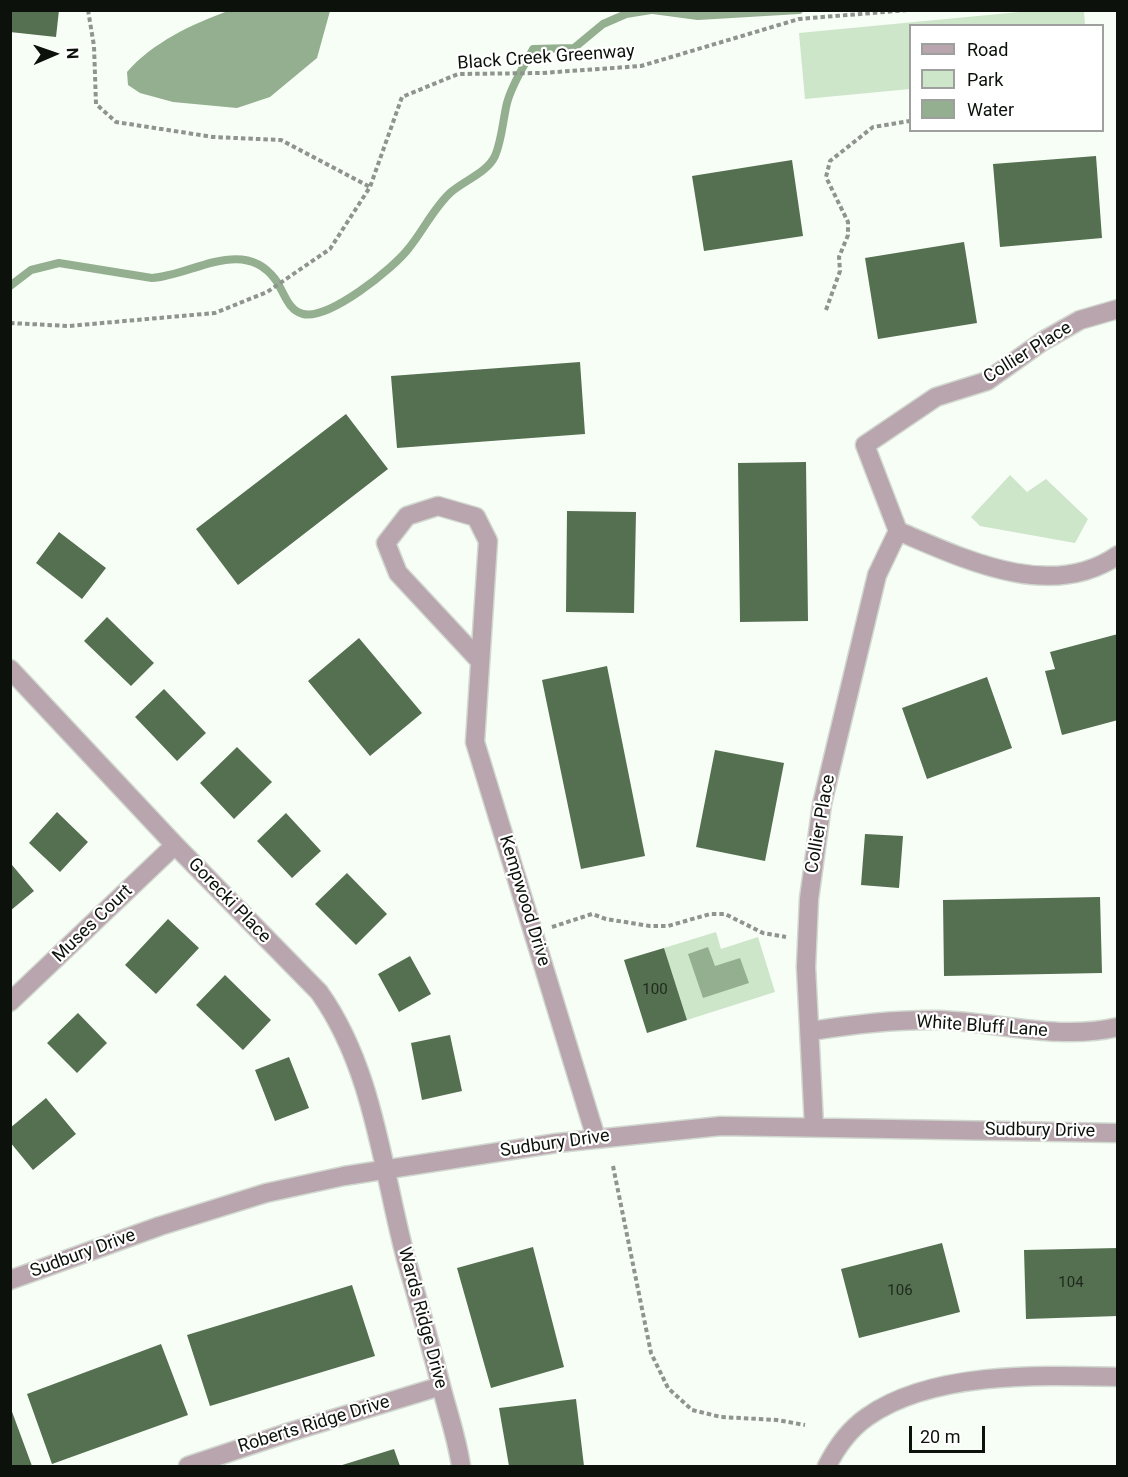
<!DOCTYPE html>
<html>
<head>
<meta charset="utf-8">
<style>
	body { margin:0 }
	#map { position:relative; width:1128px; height:1477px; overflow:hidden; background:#f7fef6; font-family:Roboto,sans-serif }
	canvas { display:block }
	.frame { position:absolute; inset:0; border:12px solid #0c120b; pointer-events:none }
	.legend { position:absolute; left:909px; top:24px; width:195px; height:108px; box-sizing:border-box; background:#fff; border:2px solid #9ea09d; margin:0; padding:8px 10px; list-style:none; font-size:18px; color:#0c120b }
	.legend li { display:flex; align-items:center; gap:12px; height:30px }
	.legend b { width:30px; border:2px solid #9ea09d }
	.north { position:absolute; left:24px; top:24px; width:60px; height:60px; -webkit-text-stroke:4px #fff; paint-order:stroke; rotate:88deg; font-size:16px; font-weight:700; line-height:24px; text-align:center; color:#0c120b }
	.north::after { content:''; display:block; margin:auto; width:21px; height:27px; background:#0c120b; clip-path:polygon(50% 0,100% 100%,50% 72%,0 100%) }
	.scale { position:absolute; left:909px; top:1426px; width:76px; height:27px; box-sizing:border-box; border:3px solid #0c120b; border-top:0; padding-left:8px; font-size:18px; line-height:21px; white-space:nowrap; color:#0c120b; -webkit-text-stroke:4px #fff; paint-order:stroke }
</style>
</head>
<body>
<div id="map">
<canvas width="1128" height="1477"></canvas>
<div class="frame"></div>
<ul class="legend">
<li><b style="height:8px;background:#b8a5ad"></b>Road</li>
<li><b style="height:16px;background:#cde6c9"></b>Park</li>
<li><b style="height:16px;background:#94af8f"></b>Water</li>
</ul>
<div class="north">N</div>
<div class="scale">20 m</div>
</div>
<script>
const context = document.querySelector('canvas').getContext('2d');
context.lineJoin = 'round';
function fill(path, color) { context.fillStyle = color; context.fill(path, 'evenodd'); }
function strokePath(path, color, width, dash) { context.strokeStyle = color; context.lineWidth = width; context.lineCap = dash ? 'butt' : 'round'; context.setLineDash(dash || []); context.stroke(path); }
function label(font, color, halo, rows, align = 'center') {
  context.font = font + ' Roboto,sans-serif'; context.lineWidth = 4.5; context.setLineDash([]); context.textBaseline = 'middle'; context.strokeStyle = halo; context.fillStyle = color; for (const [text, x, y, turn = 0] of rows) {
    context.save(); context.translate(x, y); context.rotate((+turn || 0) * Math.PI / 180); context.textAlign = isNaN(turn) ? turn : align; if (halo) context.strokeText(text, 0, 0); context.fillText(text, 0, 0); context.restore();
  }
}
fill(new Path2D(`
	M1030,11H1084L1085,25L910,26V89L805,99L799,33Z
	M1010,475L1027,492L1046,479L1088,519L1075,543L980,526L971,517Z
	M716,932L721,949L758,937L775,992L687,1020L664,948Z`), '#cde6c9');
fill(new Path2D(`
	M228,11H330L317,58L270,97L237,108L173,102L140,93L128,85L127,72C152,43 192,24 228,11Z
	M708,947L715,966L740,958L749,983L703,998L688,954Z`), '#94af8f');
strokePath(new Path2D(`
	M653,10L698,16L799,10
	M10,286L31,270L59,263L152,278C191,276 243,236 275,279C284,291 287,310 303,314C329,320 393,269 409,248C423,231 433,209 450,193C463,181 487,173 495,156C502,140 503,119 507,103C512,84 524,66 533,49L574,48L603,24L626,14L651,10`), '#94af8f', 8);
fill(new Path2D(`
	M10,10H59L56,37L10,32Z
	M1096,156L1102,238L1000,247L993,164Z
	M792,160L803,236L704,251L692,176Z
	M964,242L977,323L878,339L865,258Z
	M580,362L585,434L397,448L391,376Z
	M346,414L388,469L238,585L196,529Z
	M806,462L808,621L740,622L738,463Z
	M567,511L636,512L634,613L566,612Z
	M59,532L106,568L82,599L36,563Z
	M107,617L154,663L131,686L84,641Z
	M1118,634V720L1062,735L1045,671L1055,669L1050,652Z
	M359,638L422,713L370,756L308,681Z
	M607,666L645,856L581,869L542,680Z
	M987,677L1012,748L927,779L902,708Z
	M164,689L206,733L177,761L135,717Z
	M237,747L272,782L234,819L200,783Z
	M715,750L784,763L765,861L696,847Z
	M57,812L88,842L60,872L29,843Z
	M286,813L321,851L292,878L257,841Z
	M865,834L903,836L899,888L861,885Z
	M12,865L34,891L10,911V867Z
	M347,873L387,914L356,945L315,904Z
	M1100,897L1102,973L944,976L943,900Z
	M168,919L199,948L156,994L125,965Z
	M664,948L687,1020L647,1033L624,960Z
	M410,956L431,994L399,1012L378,974Z
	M225,975L271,1020L243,1050L196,1005Z
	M78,1013L107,1043L77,1073L47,1043Z
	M450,1035L462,1091L422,1100L411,1043Z
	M289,1057L309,1108L275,1121L255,1070Z
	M46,1098L76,1134L33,1170L10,1142V1128Z
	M942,1243L960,1312L859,1338L841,1269Z
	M533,1247L564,1367L491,1388L457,1268Z
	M1118,1248V1316L1026,1319L1024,1250Z
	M352,1285L375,1356L210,1406L187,1335Z
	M161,1344L188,1415L52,1464L27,1394Z
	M576,1399L584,1466H509L499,1408Z
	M10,1409H11L32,1466H10Z
	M394,1449L400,1466H339Z`), '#556f51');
const minor = new Path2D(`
	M898,531C964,559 1051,602 1118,555
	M480,661L398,573L386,543L407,516L438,506L476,517L488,541L475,742L596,1138
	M10,669L175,845L319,992C374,1069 382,1169 406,1259C418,1300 429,1341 440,1382C447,1410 457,1438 461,1466
	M10,1002L175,845
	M811,1031C854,1024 896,1019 939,1020C999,1022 1058,1041 1118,1027
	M814,1126L806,967L809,899L822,804L877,575L898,531L865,445L936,397L987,381L1043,341L1080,320L1118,309
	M10,1280L160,1226L266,1193L344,1176L557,1143L721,1126L1118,1133
	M188,1466L290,1432L441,1386
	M827,1466C836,1448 850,1429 867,1417C932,1371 1041,1375 1118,1377`);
strokePath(minor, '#d1d8d0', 21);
strokePath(new Path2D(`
	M88,10L94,46L96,104L116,122L213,137L281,140L370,187
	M826,310L840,271L839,257L848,235V222L826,177L830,161L873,127L910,121
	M10,323L69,326L215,313L267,292L330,249L370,187L402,97L458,74L542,73L641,66L799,19L908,10
	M552,927L592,914L606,919L650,926H668L710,914H725L763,933L786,937
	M613,1166L651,1353L668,1388L692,1410L721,1417L777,1420L805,1425`), '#8f958e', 4, [4.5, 3]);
strokePath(minor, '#b8a5ad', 18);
label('15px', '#1e291c', null, [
	["100",655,990],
	["104",1071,1283],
	["106",900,1291]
]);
label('18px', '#0c120b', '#fff', [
	["Black Creek Greenway",546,58,-4],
	["Collier Place",1028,353,-32],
	["Collier Place",821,824,-80],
	["Gorecki Place",229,901,46],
	["Kempwood Drive",524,901,73],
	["Muses Court",93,924,-44],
	["White Bluff Lane",982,1027,4],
	["Sudbury Drive",1040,1131,1],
	["Sudbury Drive",555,1144,-8],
	["Sudbury Drive",83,1254,-20],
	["Wards Ridge Drive",422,1318,75],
	["Roberts Ridge Drive",314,1425,-17]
]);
</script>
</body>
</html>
